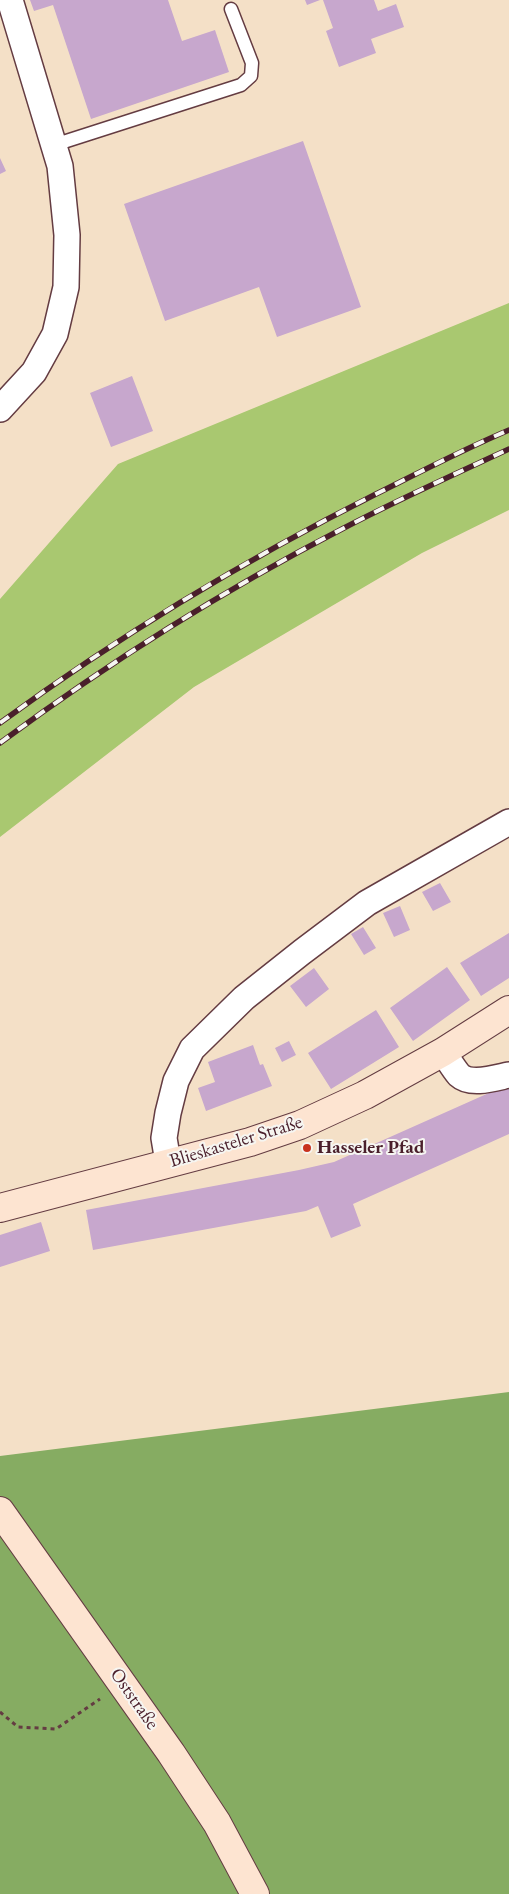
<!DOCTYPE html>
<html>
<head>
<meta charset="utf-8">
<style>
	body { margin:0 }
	canvas { display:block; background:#f4e0c7 }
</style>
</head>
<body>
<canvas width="509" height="1894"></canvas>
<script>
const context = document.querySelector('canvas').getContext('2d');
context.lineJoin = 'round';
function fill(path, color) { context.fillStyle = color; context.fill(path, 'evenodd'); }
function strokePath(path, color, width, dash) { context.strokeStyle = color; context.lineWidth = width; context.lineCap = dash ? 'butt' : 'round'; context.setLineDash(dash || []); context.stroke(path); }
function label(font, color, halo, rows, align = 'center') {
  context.font = font + ' "EB Garamond",serif'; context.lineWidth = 4; context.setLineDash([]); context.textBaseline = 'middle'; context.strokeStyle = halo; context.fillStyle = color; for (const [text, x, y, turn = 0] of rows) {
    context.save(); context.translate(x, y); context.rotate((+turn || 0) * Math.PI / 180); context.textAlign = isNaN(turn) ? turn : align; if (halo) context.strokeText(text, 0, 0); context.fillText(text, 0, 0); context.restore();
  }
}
fill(new Path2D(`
	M509,303V510L422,553L194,687L0,837V599L118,464Z`), '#a9c870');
fill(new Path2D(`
	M509,1392V1894H0V1456Z`), '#86ac62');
fill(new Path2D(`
	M30,0H168L182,41L215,30L229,72L91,119L53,5L34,11Z
	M305,0H320L307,5Z
	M323,0H374L378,11L396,4L404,27L371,39L376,53L339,67L326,31L333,28Z
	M303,141L361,307L277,337L259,287L165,321L124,204Z
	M0,158L6,171L0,174Z
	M132,376L153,431L111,447L90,393Z
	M440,883L451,902L433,911L422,892Z
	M400,906L410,930L394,937L383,913Z
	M363,927L376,948L364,955L351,934Z
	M509,933V978L481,996L460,963Z
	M447,967L470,1000L413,1041L390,1008Z
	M314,968L329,989L306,1007L290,986Z
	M376,1010L399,1047L331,1089L308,1053Z
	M289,1041L296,1055L282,1062L275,1048Z
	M253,1045L260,1065L263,1064L272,1086L206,1111L198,1088L215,1082L208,1062Z
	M509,1084V1134L353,1204L361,1226L331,1238L318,1206L306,1211L93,1250L86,1210L299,1170L334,1162Z
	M41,1222L50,1251L0,1267V1235Z`), '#c7a7cd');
const lane = new Path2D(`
	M54,145L241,85L251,76L252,63L231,9`);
const street = new Path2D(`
	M0,409L34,372L55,334L66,287L67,235L60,166L10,0
	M443,1052C448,1059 453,1068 459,1075C471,1086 495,1078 509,1075
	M168,1162L164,1138L168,1113L176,1081L192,1049L244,998L302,952L367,903L509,822`);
const secondary = new Path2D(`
	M0,1208L250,1142L300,1125L365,1095L443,1052L509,1010
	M0,1511L171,1753L217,1823L255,1894`);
strokePath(lane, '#643c42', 15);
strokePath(street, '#643c42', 28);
strokePath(secondary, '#643c42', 30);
strokePath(new Path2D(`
	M0,1712L18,1727L56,1729L100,1699`), '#643c42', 3, [4, 4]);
strokePath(lane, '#fff', 12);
strokePath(street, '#fff', 25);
strokePath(secondary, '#fde4d1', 28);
const rail = new Path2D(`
	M0,723C120,635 243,561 376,494C420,472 464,449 509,430
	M0,743C108,663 222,591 342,529C397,500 453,475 509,449`);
strokePath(rail, '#4a1f2b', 5.5);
strokePath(rail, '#f6f6f2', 4, [11]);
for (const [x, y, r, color] of [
	[307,1148,5,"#c8321e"]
]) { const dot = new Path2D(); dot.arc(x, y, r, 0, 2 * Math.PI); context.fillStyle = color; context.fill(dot); strokePath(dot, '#f6f6f2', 2); }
label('19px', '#4a1f2b', '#f6f6f2', [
	["Blieskasteler Straße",236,1142,-17],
	["Oststraße",134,1699,55]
]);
label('bold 19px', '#4a1f2b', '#f6f6f2', [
	["Hasseler Pfad",317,1148]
], 'left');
</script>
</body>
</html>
